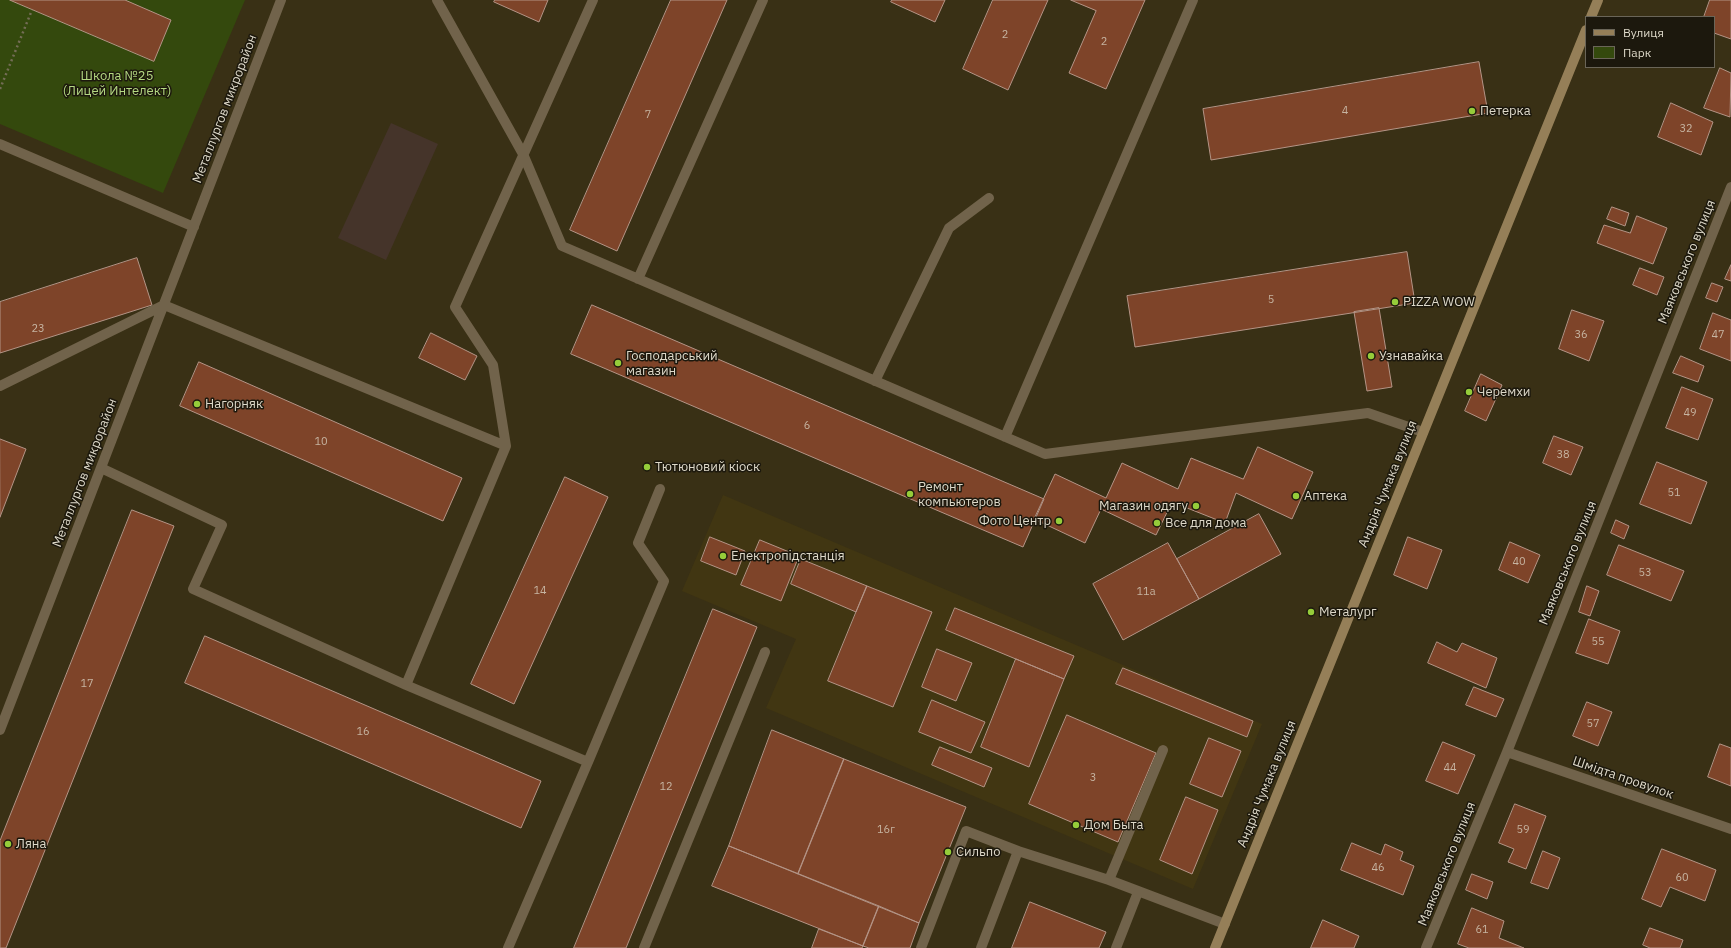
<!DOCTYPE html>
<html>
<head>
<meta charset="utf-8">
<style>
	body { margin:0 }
	#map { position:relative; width:1731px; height:948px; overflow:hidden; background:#393015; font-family:"IBM Plex Sans",sans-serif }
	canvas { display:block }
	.legend { position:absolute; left:1585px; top:16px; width:130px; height:52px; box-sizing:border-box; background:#1c180d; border:1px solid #6a6558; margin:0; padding:5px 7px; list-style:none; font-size:12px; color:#ded9c9 }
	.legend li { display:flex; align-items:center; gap:8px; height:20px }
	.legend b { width:20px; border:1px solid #6a6558 }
</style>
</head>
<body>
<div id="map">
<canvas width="1731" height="948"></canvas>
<ul class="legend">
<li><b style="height:5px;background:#957f58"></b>Вулиця</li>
<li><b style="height:11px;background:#34490d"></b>Парк</li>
</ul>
</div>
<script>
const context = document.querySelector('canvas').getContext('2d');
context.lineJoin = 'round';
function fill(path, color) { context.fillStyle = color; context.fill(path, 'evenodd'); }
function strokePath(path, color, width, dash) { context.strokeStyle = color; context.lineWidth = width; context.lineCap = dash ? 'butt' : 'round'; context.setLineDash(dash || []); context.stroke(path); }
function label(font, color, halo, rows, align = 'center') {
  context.font = font + ' "IBM Plex Sans",sans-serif'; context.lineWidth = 3; context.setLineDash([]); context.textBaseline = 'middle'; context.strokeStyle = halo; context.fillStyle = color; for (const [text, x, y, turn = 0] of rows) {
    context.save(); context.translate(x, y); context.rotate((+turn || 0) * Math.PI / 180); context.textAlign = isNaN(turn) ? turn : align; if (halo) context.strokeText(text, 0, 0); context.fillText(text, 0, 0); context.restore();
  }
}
fill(new Path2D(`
	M723,495L1262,724L1193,889L766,708L796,639L682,591Z`), '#413612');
fill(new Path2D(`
	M391,123L438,144L386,260L338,238Z`), '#45342a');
fill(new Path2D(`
	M0,0H245L163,193L0,124Z`), '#34490d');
const building = new Path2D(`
	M10,0H125L171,20L154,61Z
	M495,0H548L539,22L494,2Z
	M671,0H727L617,251L570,230Z
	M892,0H945L935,22L891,2Z
	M993,0H1048L1008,90L963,69Z
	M1071,0H1145L1106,89L1069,73L1096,11Z
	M1710,0H1731V39L1714,33V17H1704Z
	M1479,62L1488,113L1211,160L1203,109Z
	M1720,68L1731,73L1730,117L1704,108Z
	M1671,103L1713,122L1701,155L1658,137Z
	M1612,207L1629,213L1625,226L1607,219Z
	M1637,216L1667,228L1653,264L1597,243L1604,225L1630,233Z
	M1407,252L1415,303L1135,347L1127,296Z
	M137,258L152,305L0,353V302Z
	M1731,265V281L1725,279Z
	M1640,268L1664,277L1657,295L1633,285Z
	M1712,283L1723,287L1717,302L1706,298Z
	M592,305L1044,499L1023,547L571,354Z
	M1379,308L1392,387L1367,391L1354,312Z
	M1572,310L1604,321L1589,361L1559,349Z
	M1713,313L1731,320V361L1700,349Z
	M431,333L477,356L465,380L419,358Z
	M1681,356L1704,366L1698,382L1673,373Z
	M199,362L462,478L443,521L180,406Z
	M1481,374L1502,385L1486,421L1465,411Z
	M1682,387L1713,399L1698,440L1666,428Z
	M1554,436L1583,447L1571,475L1543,463Z
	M0,439L26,449L0,517Z
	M1258,447L1313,472L1292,519L1236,493L1225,523L1172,502L1156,535L1101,509L1085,543L1034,519L1055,474L1106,498L1122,463L1178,489L1191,458L1243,479Z
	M1657,462L1707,482L1691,524L1640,504Z
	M565,477L608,497L514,704L471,684Z
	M132,510L174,526L6,948H0V841Z
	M1259,514L1281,554L1199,599L1177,559Z
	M1616,520L1629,526L1624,539L1611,533Z
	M710,537L745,551L736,575L701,561Z
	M1408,537L1442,550L1427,589L1394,575Z
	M760,540L799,556L781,601L741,585Z
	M1510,542L1540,555L1528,583L1499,570Z
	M1168,543L1199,599L1123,640L1093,584Z
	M1619,545L1684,571L1671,601L1607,575Z
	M801,559L867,586L856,612L791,584Z
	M867,586L932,612L893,707L828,681Z
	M1587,586L1599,591L1590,616L1579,612Z
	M955,608L1074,656L1064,679L946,630Z
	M713,609L757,627L626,948H574Z
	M1589,619L1620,631L1608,664L1576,653Z
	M205,636L541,781L521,828L185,683Z
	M1437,642L1457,652L1462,643L1497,658L1486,688L1428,663Z
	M937,649L972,663L956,701L922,687Z
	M1016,659L1064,679L1029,767L981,747Z
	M1123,668L1253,721L1247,737L1116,684Z
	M1474,687L1504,699L1496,717L1466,705Z
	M932,700L985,722L971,753L919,732Z
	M1587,702L1612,712L1598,746L1573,736Z
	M1067,715L1156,753L1118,842L1029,804Z
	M772,730L844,759L798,874L729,846Z
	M1209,738L1241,751L1222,797L1190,784Z
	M1443,742L1475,755L1458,794L1426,781Z
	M1720,744L1731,748V786L1708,777Z
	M940,747L992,768L984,787L932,765Z
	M844,759L966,807L919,923L798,874Z
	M1186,797L1218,810L1192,874L1160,860Z
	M1515,804L1546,816L1526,869L1508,862L1514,849L1499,843Z
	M1352,843L1381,855L1385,844L1403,852L1400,860L1414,866L1403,895L1341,870Z
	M729,846L879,906L863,946L712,886Z
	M1662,849L1716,870L1705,901L1670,887L1661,907L1642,899Z
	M1543,851L1560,858L1548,889L1531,883Z
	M1472,874L1493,882L1487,899L1466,890Z
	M1030,902L1106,932L1099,948H1012Z
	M879,906L919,923L910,948H869L863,946Z
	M1472,908L1504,921L1499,938L1524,948H1469L1458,944Z
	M1323,920L1359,936L1354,948H1311Z
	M1650,928L1683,940L1680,948H1650L1643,945Z
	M819,929L863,946L862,948H812Z`);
fill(building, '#7e4429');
strokePath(building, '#b49486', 1);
strokePath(new Path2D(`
	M0,89L32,10`), '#746d56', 2.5, [2, 3]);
strokePath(new Path2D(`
	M437,0L523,154L562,246L1045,454L1368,413L1423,432
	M0,144L194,227
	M638,279L763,0
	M875,381L949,228L989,198
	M0,386L164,305L506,446
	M1005,437L1193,0
	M101,468L222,525L193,589L406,685L588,762L508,948
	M406,685L506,446L493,365L455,307L593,0
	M0,730L281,0
	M588,762L664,581L638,543L660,489
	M1018,851L1109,880L1225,924
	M1109,880L1163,750
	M644,948L765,652
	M921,948L966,831L1018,851L981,948
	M1116,948L1138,892`), '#71634b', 10);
strokePath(new Path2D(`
	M1507,752L1731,829
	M1426,948L1507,752L1731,187`), '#71634b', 10);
strokePath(new Path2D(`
	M1591,17L1598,0
	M1215,948L1586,30`), '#957f58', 10);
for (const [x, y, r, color] of [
	[1472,111,4,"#95cc3a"],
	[1395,302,4,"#95cc3a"],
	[1371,356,4,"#95cc3a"],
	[618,363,4,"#95cc3a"],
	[1469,392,4,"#95cc3a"],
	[197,404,4,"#95cc3a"],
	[647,467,4,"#95cc3a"],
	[910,494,4,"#95cc3a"],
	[1296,496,4,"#95cc3a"],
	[1196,506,4,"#95cc3a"],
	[1059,521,4,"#95cc3a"],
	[1157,523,4,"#95cc3a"],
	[723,556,4,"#95cc3a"],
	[1311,612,4,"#95cc3a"],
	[1076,825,4,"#95cc3a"],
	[8,844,4,"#95cc3a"],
	[948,852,4,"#95cc3a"]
]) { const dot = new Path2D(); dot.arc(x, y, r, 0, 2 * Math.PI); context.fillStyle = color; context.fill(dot); strokePath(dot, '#1c180d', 1.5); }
label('11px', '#c6b4a1', null, [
	["2",1005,35],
	["2",1104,42],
	["4",1345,111],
	["7",648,115],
	["32",1686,129],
	["5",1271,300],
	["23",38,329],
	["36",1581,335],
	["47",1718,335],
	["49",1690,413],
	["6",807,426],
	["10",321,442],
	["38",1563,455],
	["51",1674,493],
	["40",1519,562],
	["53",1645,573],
	["14",540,591],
	["11а",1146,592],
	["55",1598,642],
	["17",87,684],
	["57",1593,724],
	["16",363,732],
	["44",1450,768],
	["3",1093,778],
	["12",666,787],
	["16г",886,830],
	["59",1523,830],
	["46",1378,868],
	["60",1682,878],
	["61",1482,930]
]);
label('13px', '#b4d882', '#1c180d', [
	["Школа №25",117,76],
	["(Лицей Интелект)",117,91]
]);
label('13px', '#ded9c9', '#1c180d', [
	["Металлургов микрорайон",225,109,-69],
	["Маяковського вулиця",1687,262,-68],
	["Металлургов микрорайон",85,473,-69],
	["Андрія Чумака вулиця",1388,484,-68],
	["Маяковського вулиця",1568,563,-68],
	["Шмідта провулок",1623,778,19],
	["Андрія Чумака вулиця",1267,784,-68],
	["Маяковського вулиця",1447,864,-68]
]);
label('13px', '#ded9c9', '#1c180d', [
	["Петерка",1480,111],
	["PIZZA WOW",1403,302],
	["Господарський",626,356],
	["магазин",626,371],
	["Узнавайка",1379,356],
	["Черемхи",1477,392],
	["Нагорняк",205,404],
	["Тютюновий кіоск",655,467],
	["Ремонт",918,487],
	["компьютеров",918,502],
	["Аптека",1304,496],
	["Магазин одягу",1188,506,"right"],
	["Фото Центр",1051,521,"right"],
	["Все для дома",1165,523],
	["Електропідстанція",731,556],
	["Металург",1319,612],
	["Дом Быта",1084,825],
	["Ляна",16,844],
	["Сильпо",956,852]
], 'left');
</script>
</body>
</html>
